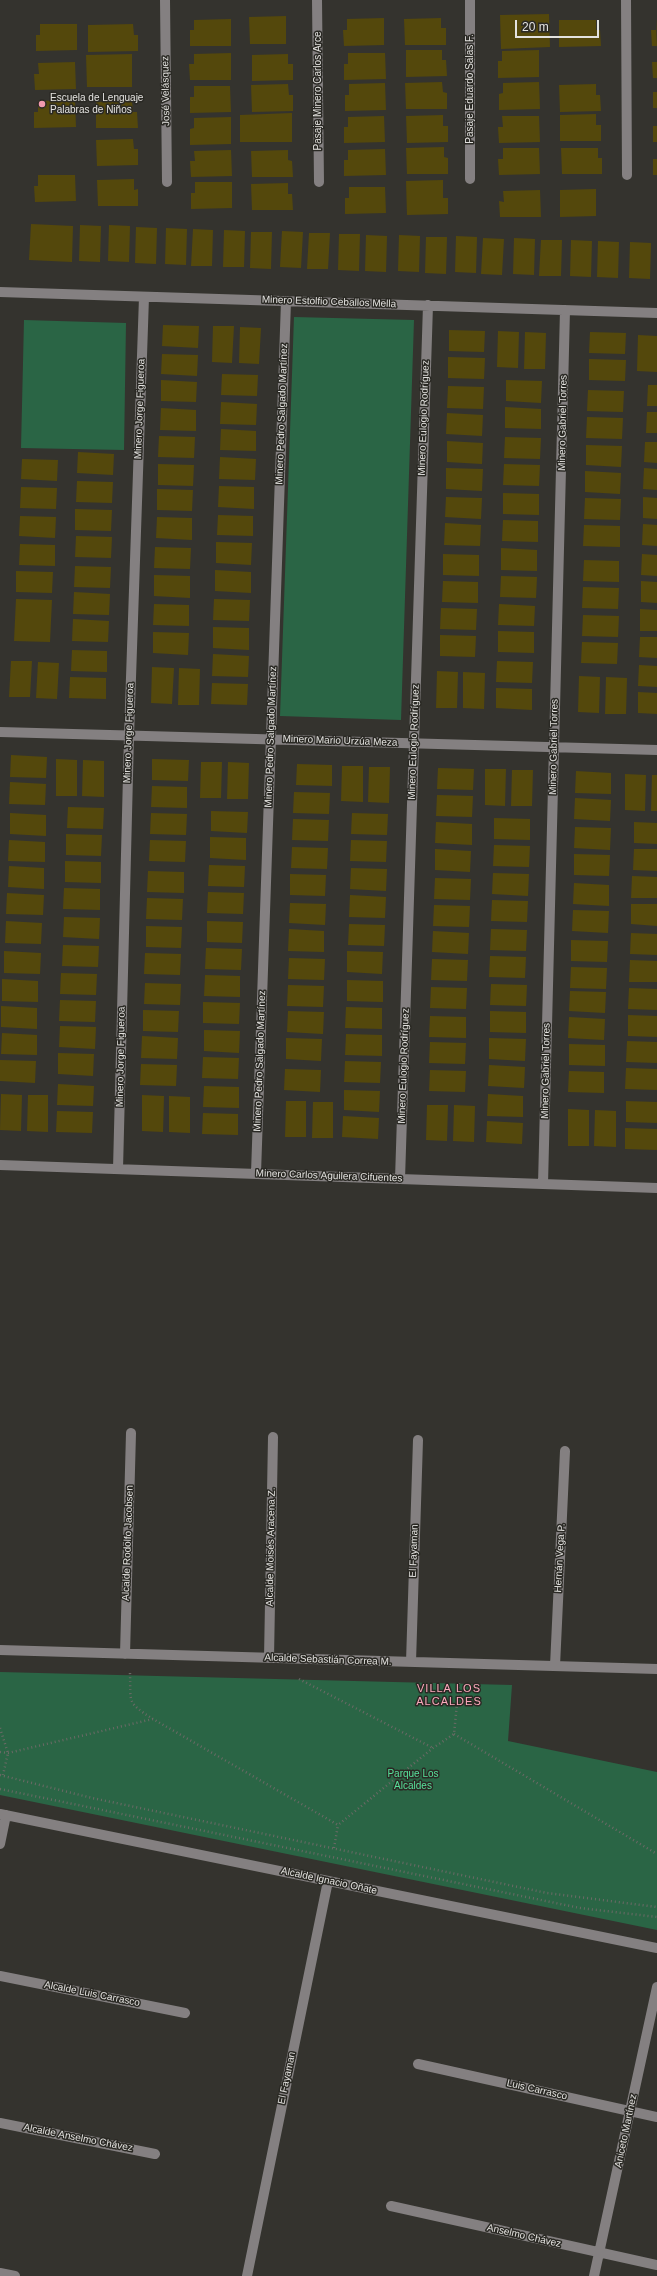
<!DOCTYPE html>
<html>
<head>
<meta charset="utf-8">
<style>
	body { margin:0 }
	#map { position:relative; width:657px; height:2276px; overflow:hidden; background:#34332e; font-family:Helvetica,sans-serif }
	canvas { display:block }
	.scale { position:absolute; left:515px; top:20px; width:84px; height:18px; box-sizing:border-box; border:2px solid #e3e2df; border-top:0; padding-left:5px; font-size:12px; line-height:14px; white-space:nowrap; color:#e3e2df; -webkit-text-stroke:3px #2a2924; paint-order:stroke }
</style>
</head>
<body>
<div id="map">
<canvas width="657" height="2276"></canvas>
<div class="scale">20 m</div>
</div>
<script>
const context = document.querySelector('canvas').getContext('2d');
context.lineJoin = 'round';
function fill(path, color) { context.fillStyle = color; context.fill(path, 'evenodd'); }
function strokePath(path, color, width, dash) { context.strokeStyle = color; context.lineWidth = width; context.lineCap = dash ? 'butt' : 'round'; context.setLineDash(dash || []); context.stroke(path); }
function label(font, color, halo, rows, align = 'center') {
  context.font = font + ' Helvetica,sans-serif'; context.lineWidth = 3; context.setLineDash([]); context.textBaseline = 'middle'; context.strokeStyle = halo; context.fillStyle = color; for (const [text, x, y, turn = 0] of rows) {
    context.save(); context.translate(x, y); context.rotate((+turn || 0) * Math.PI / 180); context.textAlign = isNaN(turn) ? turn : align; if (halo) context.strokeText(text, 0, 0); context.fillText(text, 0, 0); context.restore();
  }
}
fill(new Path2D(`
	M294,317L414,320L401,720L280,716Z
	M24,320L126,323L124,450L21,448Z
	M0,1672L512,1685L508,1741L657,1772V1930L0,1795Z`), '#2a6545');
fill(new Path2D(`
	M549,14L550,47L501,49L500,15Z
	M286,16V44H250L249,17Z
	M384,18V45L344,46L343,30H347V19Z
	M441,18V28H446V45H405L404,19Z
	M231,19V46H190V30H194V20Z
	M656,19L657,46H652L651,30H656Z
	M559,20H596V30H600L601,46L559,47Z
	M40,24H77V50L36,51V35H40Z
	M133,24L134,35H138V51L88,52V25Z
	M406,50H442V60H446L447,76L406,77Z
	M539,50V77L498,78V61H502V51Z
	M231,53V80H190L189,64H194V54Z
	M348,53H385L386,79L344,80V64H348Z
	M132,54V87H87L86,55Z
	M288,54V64H293V80L252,81V55Z
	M75,62L76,89L35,90L34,74H39L38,63Z
	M652,62H657V78H653Z
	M442,82L443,92L447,93V109H406L405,83Z
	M539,82L540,109L499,110V94L503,93V83Z
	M385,83L386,110L345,111V95H349V84Z
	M288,84L289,95H293V111L252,112L251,85Z
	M596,84V95H600L601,111L560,112L559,85Z
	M194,86H230L231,112L190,113V97H194Z
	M653,92H657V108H653Z
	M75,100L76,127L34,128V112H38V101Z
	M132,101L133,112H137L138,128H96V102Z
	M292,113V142H240V115Z
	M596,114V125H601V141H560V115Z
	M443,115V126H448V142L407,143L406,116Z
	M384,116L385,142L344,143V127H348V117Z
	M502,116H539L540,142L499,143L498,127H503Z
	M231,117V144L190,145V129L194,128V118Z
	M653,126H657V142H653Z
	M133,139L134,149H138V165L97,166L96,140Z
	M444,147V157L448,158V174H407L406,148Z
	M503,148H539L540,174L499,175L498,159H503Z
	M561,148H598V158H602V174H562Z
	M385,149L386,175L344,176V160H348V150Z
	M231,150L232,176L191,177L190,161H195L194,151Z
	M288,150V160L292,161L293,177H252L251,151Z
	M653,159H657V175H653Z
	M38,175H75L76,201L35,202L34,186H38Z
	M134,179V190L138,189V206H98L97,180Z
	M443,180V198H448V214L407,215L406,181Z
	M195,182H232V208L191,209V193H195Z
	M288,183V194H292L293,210H252L251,184Z
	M349,187H385L386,213L345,214V198H349Z
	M596,189V216L560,217V190Z
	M540,190L541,217H500L499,201L504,202L503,191Z
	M31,224L73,226L72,262L29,260Z
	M80,225L101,226L100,262L79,261Z
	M109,225L130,226L129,262L108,261Z
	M136,227L157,228L156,264L135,263Z
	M166,228L187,229L186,265L165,264Z
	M193,229L213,230L212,266H191Z
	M224,230L245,231L244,267H223Z
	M282,231L303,232L301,268L280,267Z
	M251,232H272L271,269L250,268Z
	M309,233H330L328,269H307Z
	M339,234H360L359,271L338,270Z
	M366,235L387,236L386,272L365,271Z
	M399,235L420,236L419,272L398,271Z
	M456,236L477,237L476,273L455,272Z
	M426,237H447L446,274L425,273Z
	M483,238L504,239L502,275L481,274Z
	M514,238L535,239L534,275L513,274Z
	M541,240H562L561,276H539Z
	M571,240L592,241L591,277L570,276Z
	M598,241L619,242L618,278L597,277Z
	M630,242L651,243L650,279L629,278Z
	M163,325L199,326L198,348L162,346Z
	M213,326H234L232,363L212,362Z
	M240,327L261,328L259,364L239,363Z
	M449,330L485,331L484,352L449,351Z
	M498,331L519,332L518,368L497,367Z
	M525,332L546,333L545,369H524Z
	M590,332L626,333L625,354L589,353Z
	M638,335L657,336V372L637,371Z
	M162,354L198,355L197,376L161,374Z
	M448,357L485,358L484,379L448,378Z
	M589,359L626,360L625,381L589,380Z
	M222,374L258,375L257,396L221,395Z
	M161,380L197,382L196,402L161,401Z
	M506,380L542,381L541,403L506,401Z
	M648,385H657V406H647Z
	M448,386L484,387L483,409L447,408Z
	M588,390L624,391L623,412L587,411Z
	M221,402L257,404L256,425L220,424Z
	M505,407L541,409V429L505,428Z
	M161,408L196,410V431L160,430Z
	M647,412H657V433H646Z
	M447,413L483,415L482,436L446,434Z
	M587,417L623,418L622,439L586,438Z
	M221,429L256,431V451L220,450Z
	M159,436L195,437L194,458L158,457Z
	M505,437L541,438L540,459L504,458Z
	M447,441L483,443L482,464L447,462Z
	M645,442H657V463L644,462Z
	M586,445L622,446L621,467L586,465Z
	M78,452L114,454L113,475L77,473Z
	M220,457L256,459L255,480L219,479Z
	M22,459L58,460L57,481L21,479Z
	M158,464L194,465L193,486L158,485Z
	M504,464L540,465L539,486L503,485Z
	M446,468L483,469L482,491L446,489Z
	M644,468L657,469V490L643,489Z
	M585,471L621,473L620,494L585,492Z
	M77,481L113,482L112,503L76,502Z
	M219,486L254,487V509L218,507Z
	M21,487L57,488L56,509L20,508Z
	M157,489L193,490L192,511L157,510Z
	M503,493L539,494V515L503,514Z
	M446,497L482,498L481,519L445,517Z
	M643,497L657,498V519L643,518Z
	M585,498L621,499L620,520L584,519Z
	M75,509L112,510L111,531L75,530Z
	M218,515L253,516V536L217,535Z
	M20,516L56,517L55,538L19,536Z
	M157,517L192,518V540L156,538Z
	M503,520L538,521V542L502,541Z
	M445,523L481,525L480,546L444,545Z
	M643,524L657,525V546L642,545Z
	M584,525L620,526V547L583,546Z
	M76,536L112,537L111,558L75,557Z
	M216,542L252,543L251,565L216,563Z
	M20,544L55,545V566L19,565Z
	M155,547L191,548L190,569L154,568Z
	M501,548L537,550V571L501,570Z
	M443,554L479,555V576L443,575Z
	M642,554L657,555V576L641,575Z
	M584,560L619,561V582L583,581Z
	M75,566L111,567L110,588L74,587Z
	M215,570L251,572V593L215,591Z
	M16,571L53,572L52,593L16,592Z
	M154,575L190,576V598L154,596Z
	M501,576L537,577L536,598L500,597Z
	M443,581L478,582V603L442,602Z
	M641,581L657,582V603L641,602Z
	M583,587L619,588L618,609L582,608Z
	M74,592L110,594L109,615L73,614Z
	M16,599L52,600L50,642L14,641Z
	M214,599L250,600L249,621L213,620Z
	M154,604L189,605V626L153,625Z
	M499,604L535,606L534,626L498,625Z
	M441,608L477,609L476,630L440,629Z
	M640,609L657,610V631H640Z
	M583,615L619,616L618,637L582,636Z
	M73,619L109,621L108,642L72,641Z
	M213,627L249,628V650L213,648Z
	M498,631L534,632V653L498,652Z
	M153,632L189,633L188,655L153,653Z
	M440,635L476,636L475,657L440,656Z
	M640,637H657V658L639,657Z
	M582,642L618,643L617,664L581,663Z
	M72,650L107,651V672L71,671Z
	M213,654L249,656L248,677L212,676Z
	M11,661H32L30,697H9Z
	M497,661L533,662L532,683L496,682Z
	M38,662L59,663L57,699L36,698Z
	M639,665L657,666V687L638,686Z
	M152,667L174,668L172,704L151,703Z
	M179,668L200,669L199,705H178Z
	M437,671L458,672L457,708H436Z
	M463,672L485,673L484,709L463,708Z
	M579,676L600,677L599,713L578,712Z
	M70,677L106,678V699L69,698Z
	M606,677L627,678L626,714H605Z
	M212,683L248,684L247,705L211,704Z
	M496,688L532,689V710L496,708Z
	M638,692L657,693V714L638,713Z
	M11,755L47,757L46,778L10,777Z
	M56,759L77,760V796H56Z
	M152,759L189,760L188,781L152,780Z
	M83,760L104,761V797L82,796Z
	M201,762H222L221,798H200Z
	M228,762L249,763L248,799H227Z
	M297,764L332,765V786L296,785Z
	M342,766H363V802L341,801Z
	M369,767H390L389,803L368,802Z
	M438,768L474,769L473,790L437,789Z
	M485,769H506L505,806L485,805Z
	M512,770H533L532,806H511Z
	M576,771L611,773V794L575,793Z
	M625,774L646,775L645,811L625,810Z
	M652,775H657V811H651Z
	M10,782L46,784L45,805L9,804Z
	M152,786L187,787V808L151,807Z
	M294,792L330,793L329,814L293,813Z
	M437,795L473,796L472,817L436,816Z
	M575,798L611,800L610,821L574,819Z
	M68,807L104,808L103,829L67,828Z
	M211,811L248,812L247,833L211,831Z
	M10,813L46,815V836L10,834Z
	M151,813L187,814L186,835L150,834Z
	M352,813L388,814L387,835L351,834Z
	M494,818L530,819V840L494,839Z
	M293,819L329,820L328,841L292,840Z
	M436,822L472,824V845L435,843Z
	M634,822L657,823V844L634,843Z
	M575,827L611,828L610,850L574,848Z
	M66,834L102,835L101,856L66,855Z
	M210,837L246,838V860L210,858Z
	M9,840L45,842V862L8,861Z
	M150,840L186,841L185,862L149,861Z
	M351,840L387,841L386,862L350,861Z
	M494,845L530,846L529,867L493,866Z
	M292,847L328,848L327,869L291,868Z
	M435,849L471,851L470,872L435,870Z
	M634,849H657V871L633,870Z
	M574,854L610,855L609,876L574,875Z
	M65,861L101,862V883L65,882Z
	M209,865L245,866L244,887L208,886Z
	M9,866L44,868V889L8,887Z
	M351,868L387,869L386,891L350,889Z
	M148,871L184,872V893L147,892Z
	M493,873L529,874L528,896L492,894Z
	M290,874L326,875L325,896L290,895Z
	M632,876L657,877V898H631Z
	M435,878L471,879L470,900L434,899Z
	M574,883L609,885V906L573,904Z
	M64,888L100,889V910L63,909Z
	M208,892L244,893L243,914L207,913Z
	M7,893L44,895L43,915L6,914Z
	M350,895L386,897L385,918L349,917Z
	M147,898L183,899L182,920L146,919Z
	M492,900L528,901L527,922L491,921Z
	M290,903L326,904L325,925L289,923Z
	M631,904H657V926L631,924Z
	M434,905L470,906L469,927L433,926Z
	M573,910L609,911L608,933L572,931Z
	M64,917L100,918L99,939L63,937Z
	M6,921L42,923L41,944L5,943Z
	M207,921L243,922L242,943L207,942Z
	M349,924L385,925L384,946L348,945Z
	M146,926L182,927L181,948L146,947Z
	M289,929L324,931V952L288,951Z
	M491,929L527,930L526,951L490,950Z
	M433,931L469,933L468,954L432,952Z
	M631,933L657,934V955L630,954Z
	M571,940L608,941L607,962L571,961Z
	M63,945L99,946L98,967L62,966Z
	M206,948L242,949L241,970L205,969Z
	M4,951L41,953L40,974L4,973Z
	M347,951L383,952L382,974L347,972Z
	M145,953L181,954L180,975L144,974Z
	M490,956L526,957L525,978L489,977Z
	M289,958L325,959L324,980L288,979Z
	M432,959L468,960L467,981L431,980Z
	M630,960L657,961V982H629Z
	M571,967L607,968L606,989L570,988Z
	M61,973L97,974L96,995L60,994Z
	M205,975L240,976V997L204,996Z
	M2,979L38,981V1002L2,1001Z
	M347,980L383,981V1002L347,1001Z
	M145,983L181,984L180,1005L144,1004Z
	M491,984L527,985L526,1006L490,1005Z
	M288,985L324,986L323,1007L287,1006Z
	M431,987L467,988L466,1009L430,1008Z
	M629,988L657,989V1010L628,1009Z
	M570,991L606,992L605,1013L569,1011Z
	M60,1000L96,1001L95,1022L59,1021Z
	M203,1002L240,1003L239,1024L203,1023Z
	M1,1006L37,1008V1029L1,1027Z
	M346,1007L382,1008V1029L345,1028Z
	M143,1010L179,1011L178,1032L143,1031Z
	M288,1011L324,1012L323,1034L287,1032Z
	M490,1011L526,1012V1033L490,1032Z
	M628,1015L657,1016V1037L628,1036Z
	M430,1016L466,1017V1038L429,1037Z
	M569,1017L605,1019L604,1040L568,1038Z
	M60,1026L96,1027L95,1049L59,1047Z
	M204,1030L240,1031L239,1053L204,1051Z
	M2,1033L37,1035V1055L1,1054Z
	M346,1034L382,1035V1056L345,1055Z
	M142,1036L178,1038L177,1059L141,1058Z
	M286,1038L322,1039L321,1061L286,1059Z
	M489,1038L526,1039L525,1061L489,1059Z
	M627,1041L657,1042V1063L626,1062Z
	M430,1042L466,1043L465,1064L429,1063Z
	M569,1044L605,1045V1066L569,1065Z
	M58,1053L94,1054L93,1076L58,1074Z
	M203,1057L239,1058L238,1079L202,1078Z
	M0,1060L36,1061L35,1083L0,1081Z
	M345,1061L381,1062L380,1083L344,1082Z
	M141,1064L177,1065L176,1086L140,1085Z
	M489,1065L525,1067L524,1088L488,1086Z
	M626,1068L657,1069V1090L625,1089Z
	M285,1069L321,1070L320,1092L284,1090Z
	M430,1070L466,1071L465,1092L429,1091Z
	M569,1071L604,1072V1093L568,1092Z
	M58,1084L94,1086L93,1106L57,1105Z
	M204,1086L239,1087V1108L203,1107Z
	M344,1090L380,1091L379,1112L344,1110Z
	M1,1094L22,1095L21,1131L0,1130Z
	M488,1094L523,1096V1117L487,1116Z
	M28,1095H48V1132L27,1131Z
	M142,1095L164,1096L163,1132L142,1131Z
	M169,1096L190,1097V1133L169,1132Z
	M286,1101H306V1137H285Z
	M626,1101L657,1102V1123L626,1122Z
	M313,1102H333V1138H312Z
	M427,1105H448L447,1141L426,1140Z
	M454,1105L475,1106L474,1142L453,1141Z
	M568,1109L589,1110V1146H568Z
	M595,1110L616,1111V1147L594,1146Z
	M57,1111L93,1112L92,1133L56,1132Z
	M203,1113L238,1114V1135L202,1134Z
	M343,1116L379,1118L378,1139L342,1137Z
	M487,1121L523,1123L522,1144L486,1142Z
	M625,1128L657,1129V1150L625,1149Z`), '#54480c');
strokePath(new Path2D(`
	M130,1673C131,1703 126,1702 153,1719
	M299,1679L433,1748
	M0,1728L8,1753L3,1775
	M454,1734L657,1854
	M0,1752L8,1753L153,1719L338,1825L433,1748L454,1734L459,1683
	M0,1775L92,1798L547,1893L657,1907
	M0,1789L580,1908L657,1917
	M334,1848L338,1825`), '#6b6a66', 2.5, [1, 3]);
strokePath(new Path2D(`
	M165,0L167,182
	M317,0L319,182
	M626,0L627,175
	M470,179V0
	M0,292L657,313
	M0,732L657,750
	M0,1165L657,1188
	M118,1169L129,736L144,297
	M256,1173L286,301
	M400,1179L428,305
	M543,1184L565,310
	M0,1650L657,1669
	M125,1654L131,1433
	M269,1658L273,1437
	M411,1662L418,1440
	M555,1666L565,1451
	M0,1814L657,1948
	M0,1844L6,1815
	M0,1976L185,2013
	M418,2064L657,2117
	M0,2123L155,2154
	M391,2206L657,2265
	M0,2273L15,2276
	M247,2276L328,1881
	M594,2276L657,1987`), '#848081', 10);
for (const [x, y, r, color] of [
	[42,104,4,"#f29aae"]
]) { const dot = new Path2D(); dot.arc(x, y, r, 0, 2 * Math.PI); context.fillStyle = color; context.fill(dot); strokePath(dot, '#2a2924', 1.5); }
label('10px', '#e3e2df', '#2a2924', [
	["Pasaje Eduardo Salas F.",470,89,-90],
	["José Velásquez",166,91,-91],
	["Pasaje Minero Carlos Arce",318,91,-90],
	["Minero Estolfio Ceballos Mella",329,302,2],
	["Minero Jorge Figueroa",140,409,-88],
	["Minero Pedro Salgado Martínez",282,414,-88],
	["Minero Eulogio Rodríguez",424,418,-88],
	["Minero Gabriel Torres",563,423,-89],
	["Minero Jorge Figueroa",129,733,-88],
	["Minero Pedro Salgado Martínez",271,737,-88],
	["Minero Mario Urzúa Meza",340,741,2],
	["Minero Eulogio Rodríguez",414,742,-88],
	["Minero Gabriel Torres",554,747,-89],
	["Minero Jorge Figueroa",121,1057,-89],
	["Minero Pedro Salgado Martínez",260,1061,-88],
	["Minero Eulogio Rodríguez",404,1066,-88],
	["Minero Gabriel Torres",546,1071,-89],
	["Minero Carlos Aguilera Cifuentes",329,1176,2],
	["Alcalde Rodolfo Jacobsen",128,1543,-88],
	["Alcalde Moisés Aracena Z.",271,1547,-89],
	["El Fayaman",414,1551,-88],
	["Hernán Vega P.",560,1558,-87],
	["Alcalde Sebastián Correa M.",328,1660,2],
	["Alcalde Ignacio Oñate",329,1881,12],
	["Alcalde Luis Carrasco",92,1994,11],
	["El Fayaman",287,2078,-78],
	["Luis Carrasco",537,2090,13],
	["Aniceto Martínez",626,2131,-78],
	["Alcalde Anselmo Chávez",78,2138,11],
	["Anselmo Chávez",524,2236,13]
]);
label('10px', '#e3e2df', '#2a2924', [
	["Escuela de Lenguaje",50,98],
	["Palabras de Niños",50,110]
], 'left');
label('10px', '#57e29b', '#2a2924', [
	["Parque Los",413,1774],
	["Alcaldes",413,1786]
]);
context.letterSpacing = '1px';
label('11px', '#fca9bc', '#2a2924', [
	["VILLA LOS",449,1689],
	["ALCALDES",449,1702]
]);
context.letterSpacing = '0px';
</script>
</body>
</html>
